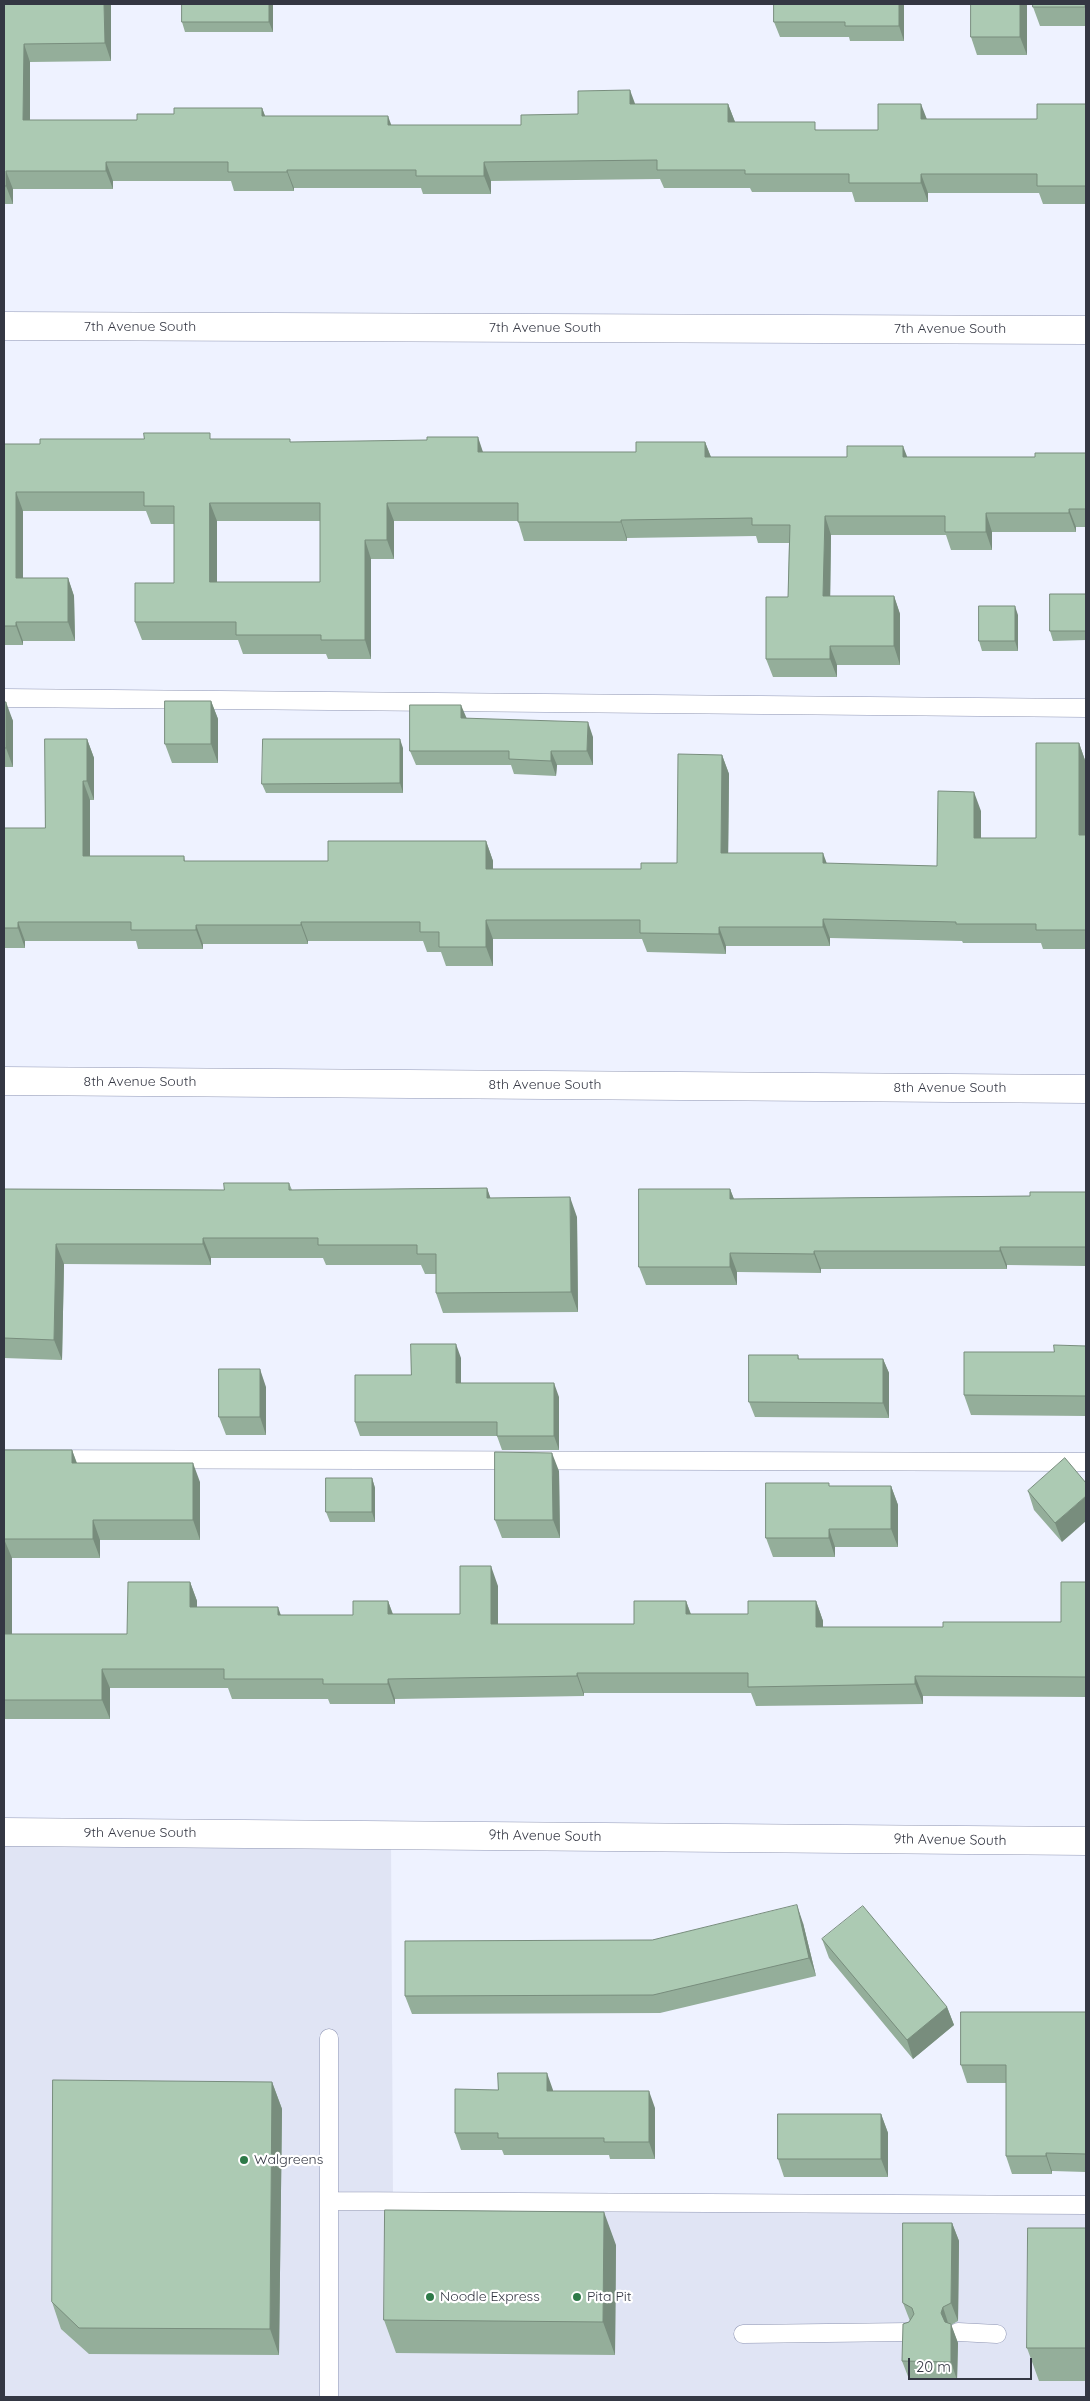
<!DOCTYPE html>
<html>
<head>
<meta charset="utf-8">
<style>
	body { margin:0 }
	#map { position:relative; width:1090px; height:2401px; overflow:hidden; background:#eef2ff; font-family:Quicksand,sans-serif }
	canvas { display:block }
	.frame { position:absolute; inset:0; border:5px solid #343743; pointer-events:none }
	.scale { position:absolute; left:908px; top:2358px; width:124px; height:22px; box-sizing:border-box; border:2px solid #343743; border-top:0; padding-left:6px; font-size:15px; line-height:18px; white-space:nowrap; color:#343743; -webkit-text-stroke:4px #fff; paint-order:stroke }
</style>
</head>
<body>
<div id="map">
<canvas width="1090" height="2401"></canvas>
<div class="frame"></div>
<div class="scale">20 m</div>
</div>
<script>
const context = document.querySelector('canvas').getContext('2d');
context.lineJoin = 'round';
function fill(path, color) { context.fillStyle = color; context.fill(path, 'evenodd'); }
function strokePath(path, color, width, dash) { context.strokeStyle = color; context.lineWidth = width; context.lineCap = dash ? 'butt' : 'round'; context.setLineDash(dash || []); context.stroke(path); }
function label(font, color, halo, rows, align = 'center') {
  context.font = font + ' Quicksand,sans-serif'; context.lineWidth = 4.5; context.setLineDash([]); context.textBaseline = 'middle'; context.strokeStyle = halo; context.fillStyle = color; for (const [text, x, y, turn = 0] of rows) {
    context.save(); context.translate(x, y); context.rotate((+turn || 0) * Math.PI / 180); context.textAlign = isNaN(turn) ? turn : align; if (halo) context.strokeText(text, 0, 0); context.fillText(text, 0, 0); context.restore();
  }
}
fill(new Path2D(`
	M4,1832L391,1835L393,2201L1086,2205V2397H4Z`), '#e0e4f4');
const lane = new Path2D(`
	M4,698L1086,708
	M4,1459L1086,1462
	M329,2201L1086,2205
	M958,2332L997,2334
	M743,2334L910,2332
	M329,2397V2038`);
const street = new Path2D(`
	M4,326L1086,330
	M4,1081L1086,1089
	M4,1832L1086,1841`);
strokePath(lane, '#8e95b3', 19);
strokePath(street, '#8e95b3', 29);
strokePath(lane, '#fff', 18);
strokePath(street, '#fff', 28);
fill(new Path2D(`
	M4,4H111V61L30,62V120H137L174,114L262,108L265,116L391,125H521L635,104H728L735,122L818,130H878L926,119H1037L1086,104V204H1043L1039,193H928V202H855L852,192H752L750,188H664L660,179L491,181V194H423L421,188H294V191H234L231,181H113V189H13V204H4Z
	M273,4V32H185L182,22Z
	M904,4V41H850L849,37H780L774,22Z
	M1027,4V55H977L971,37Z
	M1086,4V26H1040L1033,7Z
	M212,439L291,442L483,452H636L705,442L711,457H1035L1086,453V527H1076V532H992V550H951L946,535H831L830,596H894L900,614V665H837V677H773L766,659L788,597L789,543H758L756,536L627,538V541H524L518,521H394V559H371V659H328L326,654H243L238,640H142L135,622L174,583V524H151L146,511H23V578H68L74,596L75,641H23V645H4V444H40ZM217,521H320V582H217Z
	M1086,594V640L1053,641L1050,631Z
	M1018,615V651H982L979,641Z
	M211,701L218,719V763H172L165,744Z
	M4,702L13,721V767H4Z
	M466,718L593,737V765H557L556,776L514,774L511,765H416L410,751Z
	M87,739L94,758V800H90V856H184L185,861H328L486,841L493,861V869H641L677,863L722,755L729,774L728,853L827,864L937,866L981,811V838H1036L1079,743L1086,763V949H1043L1041,943H963L962,941L830,938V946H726V954L647,952L642,939H493V966H446L441,952H427L423,941H308V944H203V949H138L136,941H25V948H4V828H45Z
	M403,748V793H266L262,784Z
	M289,1183L292,1190L487,1188L490,1198L577,1217L578,1312L443,1313L436,1293V1274H425L421,1265H326L323,1258H211V1265L64,1264L62,1360L4,1358V1189L224,1190Z
	M730,1189L734,1199L1030,1196L1086,1192V1266L1007,1265V1269H821V1273L737,1272V1285H646L639,1267Z
	M1086,1346V1416L971,1415L964,1395L1054,1352Z
	M798,1355L799,1359H883L889,1373V1418L755,1417L749,1402Z
	M461,1358V1383L559,1397V1450H502L497,1436H360L355,1422L411,1375Z
	M266,1387V1435H226L219,1417Z
	M4,1450H72L77,1463L200,1482V1540H100V1558H12V1634H127L190,1582L197,1601V1607L281,1615H353L388,1601L393,1614H460L498,1586V1624H634L686,1601L691,1614H748L816,1601L823,1621V1627H943L1061,1622L1086,1582V1697L923,1696V1704L756,1706L751,1693H584V1696L395,1699V1704H330L328,1699H232L228,1688H110V1719H4Z
	M1065,1458L1062,1542L1034,1510L1028,1491Z
	M559,1471L560,1538H502L495,1520Z
	M372,1478L375,1488V1522H330L326,1512Z
	M830,1486H891L898,1505V1547H835V1557H773L766,1538Z
	M803,1923L816,1976L660,2013L412,2014L405,1996L652,1940Z
	M822,1939L947,2007L954,2025L913,2059L829,1958Z
	M1086,2012V2172L1052,2171V2174H1012L1006,2156V2083H967L961,2065Z
	M272,2082L282,2109L279,2355L89,2354L61,2329L52,2302Z
	M498,2090H553V2091L655,2108V2159H610L609,2155H504L502,2150H461L455,2133Z
	M881,2114L888,2133V2177H784L778,2159Z
	M952,2223L959,2241L958,2321L951,2325L958,2343L957,2380L909,2379L902,2361L910,2321L903,2303Z
	M1086,2228V2381H1039L1027,2348Z
	M616,2245L615,2355L396,2353L384,2320Z`), '#94ae9a');
fill(new Path2D(`
	M104,4H111V61L105,43Z
	M269,4H273V32L269,22Z
	M899,4H904V41L899,26Z
	M1020,4H1027V55L1020,37Z
	M24,44L30,62V139L23,120Z
	M630,90L637,109L630,104Z
	M728,104L735,122H728Z
	M921,104L928,122L921,119Z
	M262,108L269,126L262,116Z
	M388,116L395,135L388,125Z
	M106,162L113,181V189L106,171Z
	M484,162L491,181V194L484,176Z
	M287,170L294,188V191L287,172Z
	M6,171L13,189V204L6,186Z
	M921,174L928,193V202L921,183Z
	M478,437L484,455L478,452Z
	M705,442L712,460L705,457Z
	M903,446L910,464L903,457Z
	M16,492L23,511V596L16,578Z
	M210,503L217,521V600L210,582Z
	M387,503L394,521V559L387,540Z
	M1069,509L1076,527V532L1069,513Z
	M986,513L992,532V550L986,532Z
	M825,516L831,535L830,614L823,596Z
	M621,520L627,538V541L621,522Z
	M365,540L371,559V659L365,640Z
	M68,578L74,596L75,641L68,622Z
	M894,596L900,614V665L894,646Z
	M1015,606L1018,615V651L1015,641Z
	M16,622L23,641V645L16,626Z
	M830,646L837,665V677L830,659Z
	M211,701L218,719V763L211,744Z
	M6,702L13,721V767L6,748Z
	M461,705L467,719L461,718Z
	M588,722L593,737V765L587,751Z
	M87,739L94,758V800L87,781Z
	M400,739L403,748V793L400,783Z
	M1079,743L1086,763V854L1079,835Z
	M551,751L557,765L556,776L551,761Z
	M722,755L729,774L728,872L721,853Z
	M83,781L90,800V876L83,856Z
	M974,792L981,811V857L974,838Z
	M486,841L493,861V888L486,869Z
	M823,853L830,872L823,863Z
	M823,919L830,938V946L823,927Z
	M486,920L493,939V966L486,947Z
	M18,922L25,941V948L18,928Z
	M301,922L308,941V944L301,925Z
	M196,925L203,944V949L196,930Z
	M719,927L726,946V954L719,934Z
	M487,1188L494,1208L487,1198Z
	M730,1189L737,1207L730,1199Z
	M570,1197L577,1217L578,1312L571,1292Z
	M203,1238L211,1258V1265L203,1244Z
	M56,1244L64,1264L62,1360L54,1340Z
	M1000,1247L1007,1265V1269L1000,1251Z
	M814,1251L821,1269V1273L814,1254Z
	M730,1253L737,1272V1285L730,1267Z
	M456,1344L461,1358V1397L456,1383Z
	M883,1359L889,1373V1418L883,1403Z
	M260,1369L266,1387V1435L260,1417Z
	M554,1383L559,1397V1450L554,1436Z
	M72,1450L79,1470L72,1463Z
	M552,1453L559,1471L560,1538L553,1520Z
	M193,1463L200,1482V1540L193,1520Z
	M372,1478L375,1488V1522L372,1512Z
	M891,1486L898,1505V1547L891,1529Z
	M1086,1496V1521L1062,1542L1055,1523Z
	M93,1520L100,1540V1558L93,1539Z
	M829,1529L835,1547V1557L829,1538Z
	M4,1539L12,1558V1654L4,1634Z
	M491,1566L498,1586V1644L491,1624Z
	M190,1582L197,1601V1627L190,1607Z
	M388,1601L395,1621L388,1614Z
	M686,1601L693,1621L686,1614Z
	M816,1601L823,1621V1647L816,1627Z
	M278,1607L285,1627L278,1615Z
	M102,1669L110,1688V1719L102,1700Z
	M577,1673L584,1693V1696L577,1676Z
	M915,1676L923,1696V1704L915,1684Z
	M388,1679L395,1699V1704L388,1684Z
	M797,1905L803,1923L816,1976L809,1958Z
	M947,2007L954,2025L913,2059L907,2040Z
	M547,2073L553,2090V2108L547,2091Z
	M272,2082L282,2109L279,2355L270,2329Z
	M649,2091L655,2108V2159L649,2142Z
	M881,2114L888,2133V2177L881,2159Z
	M1046,2153L1052,2171V2174L1046,2156Z
	M604,2212L616,2245L615,2355L603,2322Z
	M952,2223L959,2241L958,2321L951,2303Z
	M943,2307L949,2326L947,2332L941,2313Z
	M951,2324L958,2343L957,2380L951,2362Z`), '#788d7d');
const building = new Path2D(`
	M4,4H104L105,43L24,44L23,120H137V114H174V108H262V116H388V125H521V115L578,114V91L630,90V104H728V122H815V130H878V104H921V119H1037V104H1086V186H1037V174H921V183H849V174H745V170H657V160L484,162V176H416V170H287V172H228V162H106V171H6V186H4Z
	M182,4H269V22H182Z
	M774,4H899V26H845V22H774Z
	M971,4H1020V37H971Z
	M1033,4H1085V7H1033Z
	M144,433H210V439H290V442L427,440V437H478V452H636V442H705V457H847V446H903V457H1035V453H1086V509H1069V513H986V532H945V516H825L823,596H894V646H830V659H766V597H788L790,525H752V518L621,520V522H518V503H387V540H365V640H321V635H236V622H135V583H174V506H144V492H16V578H68V622H16V626H4V444H40V439H144ZM210,503H320V582H210Z
	M1050,594H1086V631H1050Z
	M979,606H1015V641H979Z
	M165,701H211V744H165Z
	M4,702H6V748H4Z
	M410,705H461V718L588,722L587,751H551V761L509,759V751H410Z
	M45,739H87V781H83V856H184V861H328V841H486V869H641V863H677L678,754L722,755L721,853H823V863L937,866L938,791L974,792V838H1036V743H1079V835H1086V930H1036V924H956V922L823,919V927H719V934L640,933V920H486V947H439V932H420V922H301V925H196V930H131V922H18V928H4V828H45Z
	M263,739H400V783L262,784Z
	M224,1183H289V1190L487,1188V1198L570,1197L571,1292L436,1293V1254H417V1245H318V1238H203V1244H56L54,1340L4,1338V1189L224,1190Z
	M639,1189H730V1199L1030,1196V1192H1086V1247H1000V1251H814V1254L730,1253V1267H639Z
	M411,1344H456V1383H554V1436H497V1422H355V1375H411Z
	M1054,1345L1086,1346V1396L964,1395V1352H1054Z
	M749,1355H798V1359H883V1403L749,1402Z
	M219,1369H260V1417H219Z
	M4,1450H72V1463H193V1520H93V1539H4V1634H127L128,1582H190V1607H278V1615H353V1601H388V1614H460V1566H491V1624H634V1601H686V1614H748V1601H816V1627H943V1622H1061V1582H1086V1677L915,1676V1684L748,1687V1673H577V1676L388,1679V1684H323V1679H224V1669H102V1700H4Z
	M495,1452L552,1453L553,1520H495Z
	M1065,1458L1086,1483V1496L1055,1523L1028,1491Z
	M326,1478H372V1512H326Z
	M766,1483H829V1486H891V1529H829V1538H766Z
	M797,1905L809,1958L653,1995L405,1996V1941L652,1940Z
	M863,1906L947,2007L907,2040L822,1939Z
	M961,2012H1086V2154L1046,2153V2156H1006V2065H961Z
	M498,2073H547V2091H649V2142H604V2138H498V2133H455V2089L498,2090Z
	M53,2080L272,2082L270,2329L79,2328L52,2302Z
	M778,2114H881V2159H778Z
	M385,2210L604,2212L603,2322L384,2320Z
	M903,2223H952L951,2303L943,2307L941,2313L945,2322L951,2324V2362L902,2361L903,2324L909,2322L914,2314L912,2308L903,2303Z
	M1028,2228H1086V2348H1027Z`);
fill(building, '#accab3');
strokePath(building, '#788d7d', 1);
for (const [x, y, r, color] of [
	[244,2160,5,"#2e7a48"],
	[430,2297,5,"#2e7a48"],
	[577,2297,5,"#2e7a48"]
]) { const dot = new Path2D(); dot.arc(x, y, r, 0, 2 * Math.PI); context.fillStyle = color; context.fill(dot); strokePath(dot, '#fff', 2); }
label('14px', '#343743', '#fff', [
	["7th Avenue South",140,327],
	["7th Avenue South",545,328],
	["7th Avenue South",950,329],
	["8th Avenue South",140,1082],
	["8th Avenue South",545,1085],
	["8th Avenue South",950,1088],
	["9th Avenue South",140,1833],
	["9th Avenue South",545,1836,1],
	["9th Avenue South",950,1840,1]
]);
label('14px', '#343743', '#fff', [
	["Walgreens",254,2160],
	["Noodle Express",440,2297],
	["Pita Pit",587,2297]
], 'left');
</script>
</body>
</html>
